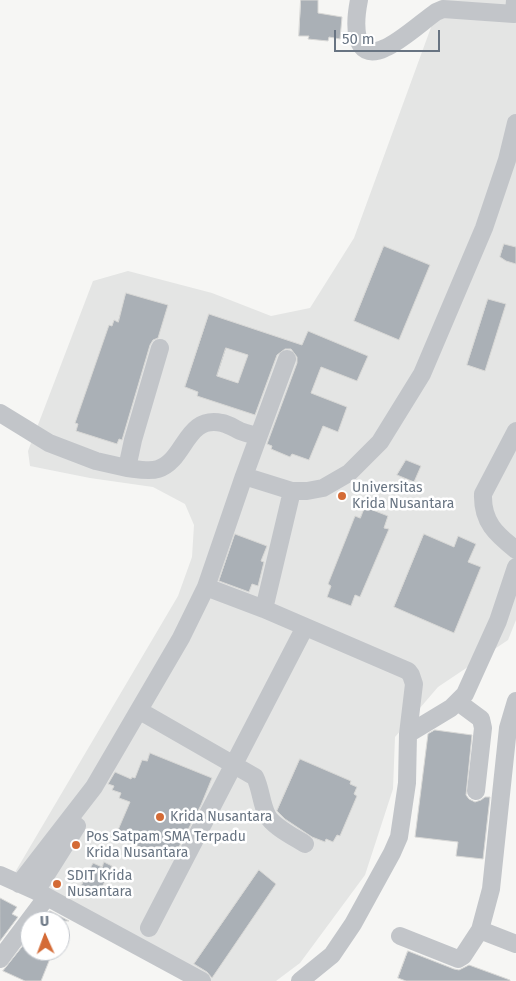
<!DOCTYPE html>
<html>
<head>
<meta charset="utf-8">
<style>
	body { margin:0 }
	#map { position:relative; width:516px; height:981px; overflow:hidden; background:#f6f6f4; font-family:"Fira Sans",sans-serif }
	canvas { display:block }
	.north { position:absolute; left:20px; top:911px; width:50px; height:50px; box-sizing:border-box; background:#fff; border:1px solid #c3c7cd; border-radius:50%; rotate:358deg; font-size:14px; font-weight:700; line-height:20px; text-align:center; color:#687482 }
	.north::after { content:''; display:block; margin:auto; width:18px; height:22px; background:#d46b36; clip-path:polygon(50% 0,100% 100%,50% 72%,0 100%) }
	.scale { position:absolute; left:334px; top:30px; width:106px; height:22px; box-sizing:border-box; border:2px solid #687482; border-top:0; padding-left:6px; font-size:15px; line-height:18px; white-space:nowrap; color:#687482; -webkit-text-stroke:4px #fff; paint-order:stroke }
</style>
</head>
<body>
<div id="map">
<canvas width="516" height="981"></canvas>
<div class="north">U</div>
<div class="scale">50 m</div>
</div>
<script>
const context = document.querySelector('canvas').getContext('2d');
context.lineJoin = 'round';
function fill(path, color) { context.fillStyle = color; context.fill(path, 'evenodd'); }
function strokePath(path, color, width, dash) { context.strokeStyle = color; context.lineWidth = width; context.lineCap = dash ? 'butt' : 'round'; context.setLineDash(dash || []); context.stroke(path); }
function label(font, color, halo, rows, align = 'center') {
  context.font = font + ' "Fira Sans",sans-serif'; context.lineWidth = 5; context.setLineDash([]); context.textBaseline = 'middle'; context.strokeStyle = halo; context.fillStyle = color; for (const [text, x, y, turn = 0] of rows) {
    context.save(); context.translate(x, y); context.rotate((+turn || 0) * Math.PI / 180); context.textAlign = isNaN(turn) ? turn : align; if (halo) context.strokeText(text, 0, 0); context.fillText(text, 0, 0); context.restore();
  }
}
fill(new Path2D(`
	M441,0H516V620L508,640L438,687L395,737L393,789L365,875L300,963L276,981H211L14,874L178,596L192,557L194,525L185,504L153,487L90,478L30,466L28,451L93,281L128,271L212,293L271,316L310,308L354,238Z`), '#e4e5e4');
const building = new Path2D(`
	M301,0H318V13L342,17L340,39L329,37L328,41L308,39L309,36H299Z
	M504,244L516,247V264L506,261L500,257Z
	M384,246L430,265L399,340L354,321Z
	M126,293L168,305L158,338L153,340L150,345L122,440L119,439L117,444L76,431L78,424L75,423L109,325L112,326L114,320L118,322Z
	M488,299L506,304L485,371L467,365Z
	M209,314L302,345L308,331L368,356L357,381L321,367L311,393L347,407L338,432L323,426L309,460L292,454L290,457L271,449L272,446L267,444L297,363V357L291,349H285L277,355L255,415L197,396L198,392L185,387ZM226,348L248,355L238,383L217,376Z
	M406,460L421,466L414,482L397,475Z
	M365,507L388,516L384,528L389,529L360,597L355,595L351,606L327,597L331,586L328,584L355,516L360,518Z
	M235,534L267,546L261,561L264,562L258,586L252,584L249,592L219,581Z
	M424,534L454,547L458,536L476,544L468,562L481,567L454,633L394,607Z
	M435,730L472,735L466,795L469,799L475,802L481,800L485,797H490L483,859L456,856L458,842L415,837L428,734Z
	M150,753L212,778L201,805L172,860L115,837L130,802L119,798L121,793L112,790L114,786L108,784L115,772L131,779L132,777L135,778L142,760L147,761Z
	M300,759L351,781L350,784L357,787L354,794L357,796L340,836L337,835L333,842L326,839L325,842L312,837L285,819L277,811Z
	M104,862L112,866L98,896L81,886L93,863L102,867Z
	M259,870L276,884L212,978L207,972L194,964Z
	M0,898L17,907L12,914L18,917L0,941Z
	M50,911L69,921H49L44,919Z
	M30,937V951H53L41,981H25L3,971Z
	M408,951L454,969L459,970L469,965L510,980V981H406L398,978Z`);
fill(building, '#aab0b6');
strokePath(building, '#d8d8d6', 1);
strokePath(new Path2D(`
	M359,0C355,20 351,64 385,48C400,42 422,22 436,12L443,9L514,14L515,0
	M160,348L133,440L127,468C136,469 149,472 158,469C186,460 185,415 222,423C228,424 234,428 240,431C246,433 252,435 258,436
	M0,413L49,443L96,461L127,468
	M516,431L483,494C482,522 496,534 516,550
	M244,476L292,491H307L323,488L349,473L380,442L422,374L484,228L507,160L516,123
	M206,587L264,609L408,671L411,675L414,684L408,734L407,783L399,837L392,853L353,924L332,955L300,981
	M264,609L292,491
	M516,701L508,728L491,889L480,930L516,944
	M458,702L481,719L483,728L476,791
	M140,711L255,777C261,789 261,803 267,815C272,826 294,837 305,844
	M408,734L451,708L465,694L498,621L516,567
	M0,875L36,891L202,981
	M19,884L94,787L181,638L206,587L244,476L287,359
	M36,891L77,826
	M149,928L305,627
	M400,936L458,959L463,956L480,930
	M0,959L46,898`), '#c2c5c9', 18);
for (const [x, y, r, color] of [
	[342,496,5,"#d46b36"],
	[160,817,5,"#d46b36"],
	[76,845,5,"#d46b36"],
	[57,884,5,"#d46b36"]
]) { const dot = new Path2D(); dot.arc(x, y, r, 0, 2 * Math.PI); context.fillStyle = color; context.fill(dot); strokePath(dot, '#fff', 2); }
label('14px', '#687482', '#fff', [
	["Universitas",352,488],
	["Krida Nusantara",352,504],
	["Krida Nusantara",170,817],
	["Pos Satpam SMA Terpadu",86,837],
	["Krida Nusantara",86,853],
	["SDIT Krida",67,876],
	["Nusantara",67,892]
], 'left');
</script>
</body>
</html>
